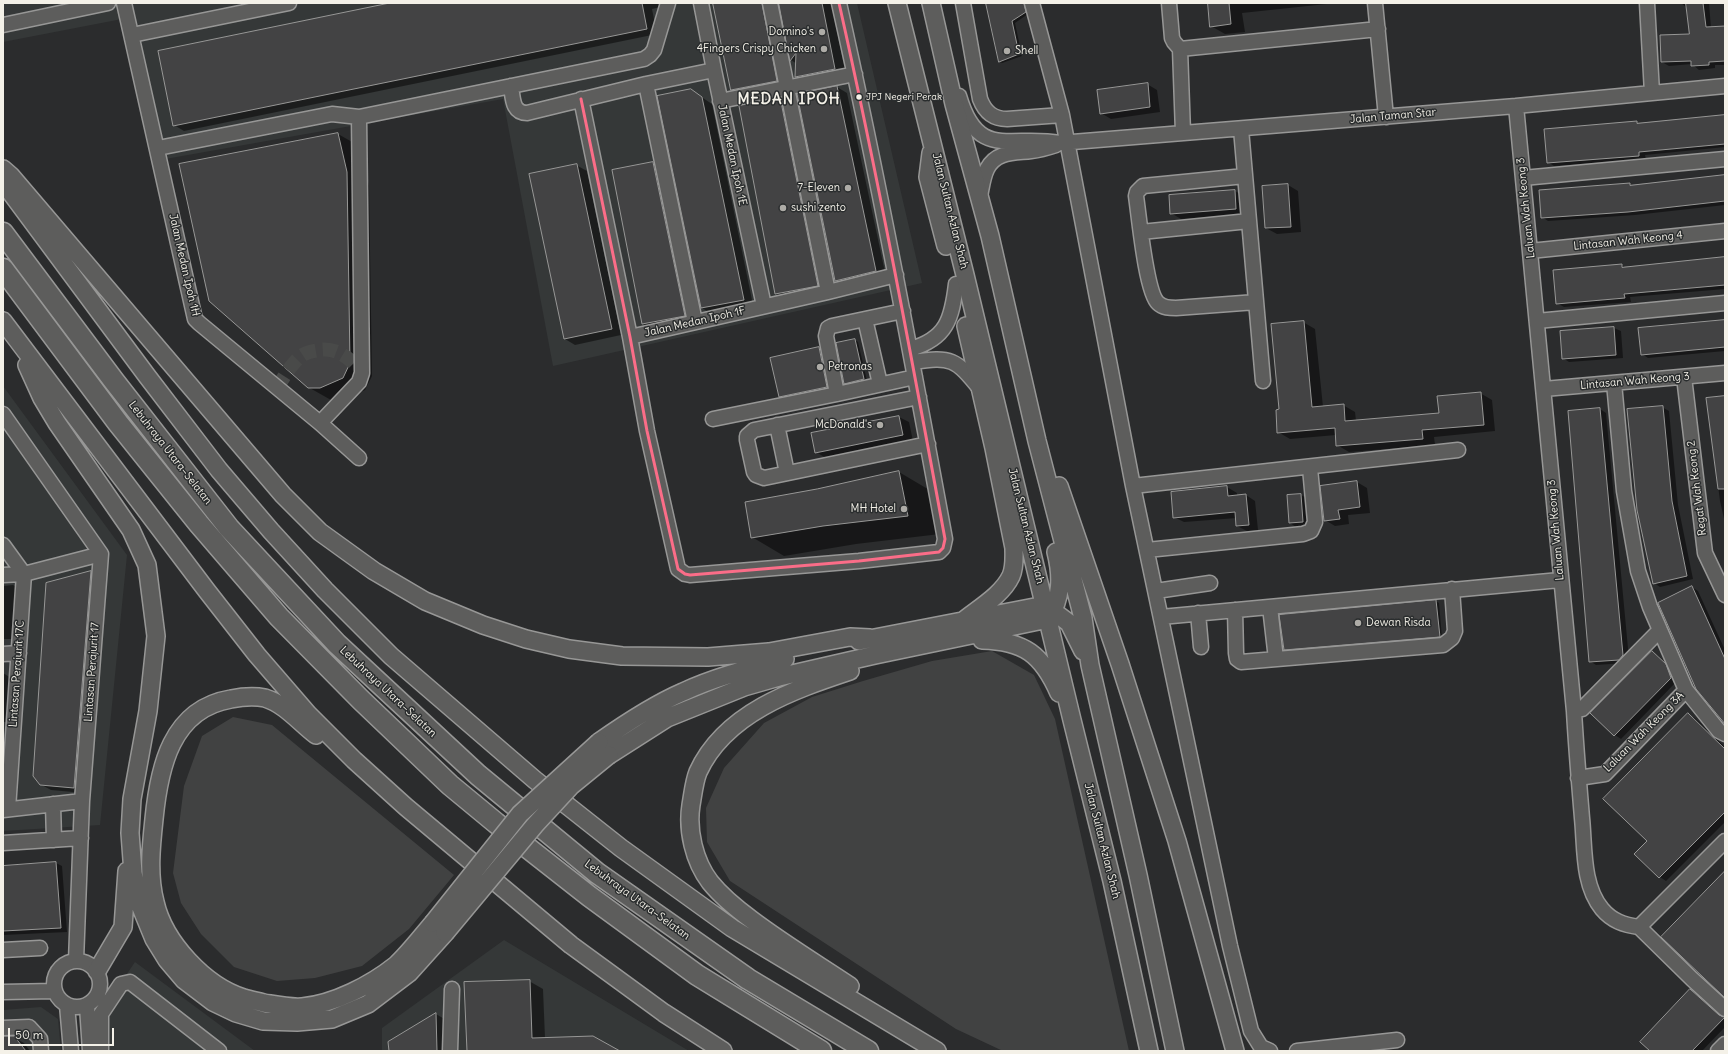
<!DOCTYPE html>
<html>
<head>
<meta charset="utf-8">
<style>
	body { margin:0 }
	#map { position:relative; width:1728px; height:1054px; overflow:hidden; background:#2b2c2d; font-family:Delius,sans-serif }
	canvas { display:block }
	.frame { position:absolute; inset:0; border:4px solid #f4f1e8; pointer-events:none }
	.scale { position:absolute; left:8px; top:1028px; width:106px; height:18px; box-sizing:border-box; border:2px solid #f4f1e8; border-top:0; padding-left:5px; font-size:12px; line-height:14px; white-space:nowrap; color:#f4f1e8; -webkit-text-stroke:3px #2a2d2e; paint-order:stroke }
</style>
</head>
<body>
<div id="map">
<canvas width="1728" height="1054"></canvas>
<div class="frame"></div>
<div class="scale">50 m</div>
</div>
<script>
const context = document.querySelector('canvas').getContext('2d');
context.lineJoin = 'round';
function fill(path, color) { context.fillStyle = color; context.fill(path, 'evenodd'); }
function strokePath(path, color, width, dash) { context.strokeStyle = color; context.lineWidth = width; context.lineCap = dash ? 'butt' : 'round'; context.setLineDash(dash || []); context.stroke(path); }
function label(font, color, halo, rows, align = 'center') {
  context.font = font + ' Delius,sans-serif'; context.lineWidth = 3; context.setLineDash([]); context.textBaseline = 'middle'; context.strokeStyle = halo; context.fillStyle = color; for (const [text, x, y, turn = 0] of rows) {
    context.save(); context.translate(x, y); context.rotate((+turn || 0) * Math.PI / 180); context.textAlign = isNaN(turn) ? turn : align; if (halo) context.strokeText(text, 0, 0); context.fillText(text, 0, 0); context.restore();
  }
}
fill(new Path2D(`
	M3,3H857L922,283L553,366L503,99L154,161L122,19L3,42Z
	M3,386L127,555L100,825L3,831Z
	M504,940L689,1051H382V1028Z
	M135,962L255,1051H102L97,1018Z
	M41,1007L58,1019L61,1051H3V1010Z`), '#353838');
fill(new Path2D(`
	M992,651L1034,675L1055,719L1129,1051H1003L956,1029L730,881L707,842L706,808L724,768L764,723L812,697L863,681L932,661Z
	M233,717L272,725L454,875L409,929L362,966L315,978L277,981L234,967L201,934L181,903L173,873L184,786L202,736Z`), '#414242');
fill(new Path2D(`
	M395,3H664L665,6L652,9L657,34L184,131L174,125Z
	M715,3H777L788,87L743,96L732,89Z
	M780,3H831L846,75L807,83L796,77L797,64L791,60Z
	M987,3H1026L1028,14L1015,23L1022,56L1002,63L1000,62Z
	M1209,3H1336L1242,13L1245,32L1225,34L1211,26Z
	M1681,3H1709L1711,28L1725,27V65H1715V68L1699,70L1692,64L1669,66L1662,62L1690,35L1687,8Z
	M1147,84L1157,90L1160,112L1111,119L1101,113Z
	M837,87L847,93L886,277L846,287L835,281Z
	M691,90L712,104L753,305L712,314L702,308L658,96Z
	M777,99L787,105L828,291L786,299L776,294Z
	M1725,116V147L1645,155L1646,159L1554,166L1548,162L1636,122L1639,124Z
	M338,134L361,147L369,186L372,376L365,390L343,400H331L308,387Z
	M653,163L663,169L695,321L653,329L643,324Z
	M576,165L587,171L621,335L575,345L565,339Z
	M1725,176V205L1635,215L1548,221L1542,217L1630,184L1632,186Z
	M1288,185L1298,191L1301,232L1277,234L1266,228Z
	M1235,191L1245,197L1246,214L1181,219L1171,213Z
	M1725,258V289L1630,297L1631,302L1564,307L1557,303L1622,265L1625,267Z
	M1725,321V351L1648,358L1642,354Z
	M1303,322L1315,329L1323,407L1343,405L1355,412L1356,421L1440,414L1480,393L1492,400L1495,431L1434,437L1435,445L1349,452L1337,445L1336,435L1290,439L1278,432L1280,410Z
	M1614,328L1621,331L1623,358L1569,362L1563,358L1561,332Z
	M855,340L858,342L867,381L848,385L845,383Z
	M819,348L822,350L830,389L782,398L779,396L771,359Z
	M1725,398V523L1720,501L1707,399Z
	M1662,407L1669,411L1678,505L1693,579L1660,587L1654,583Z
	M1600,409L1606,413L1629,659L1626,663L1596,665L1590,661Z
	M899,417L909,422L913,441L826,458L816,452Z
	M899,472L931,491L940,534L856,544L784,556L752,537L817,490Z
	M1357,482L1367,488L1370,513L1348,515L1349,524L1335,526L1325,520Z
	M1227,487L1237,493V496L1246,495L1255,501L1258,530L1247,531L1237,526V518L1184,522L1174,517L1172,492Z
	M1301,495L1308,499L1309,526L1296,527L1290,523Z
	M91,572L101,578L84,793L51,790L40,784L47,584Z
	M13,585L23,591L13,639H3V586Z
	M1692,587L1698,591L1725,650V723Z
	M1436,601L1439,603L1442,638L1287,651L1284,649Z
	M1652,652L1658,656L1672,669L1677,681L1621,739L1615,735Z
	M3,673L16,681L14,722H3Z
	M1689,715L1695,718L1725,747V822L1666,881L1660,877L1636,854L1648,841Z
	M3,743L10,747L3,792Z
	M56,863L62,866L67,932L3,935V867Z
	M529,981L543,989L545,1038L618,1051H468Z
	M1690,990L1697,994L1725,1019V1027L1702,1051H1651Z
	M436,1014L446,1020L447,1051H390V1043Z
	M3,1037H13L24,1043L30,1051H3Z`), '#0007');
const building = new Path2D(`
	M390,3H642L647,29L173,126L158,51Z
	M713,3H762L777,81L731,90Z
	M779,3H822L835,69L795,77L796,53L790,61Z
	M986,3H1024L1026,12L1012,21L1019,54L999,62Z
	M1208,3H1229L1231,24L1210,27Z
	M1686,3H1703L1706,27L1725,26V61L1709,62V65L1691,66V61L1661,62L1660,35L1689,34Z
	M1148,83L1150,107L1100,114L1097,90Z
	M837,86L876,271L835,281L797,94Z
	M691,89L702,97L744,300L701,308L657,96Z
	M777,98L781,102L818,286L775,294L739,106Z
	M1725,115V144L1639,152V156L1547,163L1544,129L1637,121V123Z
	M338,133L347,172L350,363L343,378L320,388H308L209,301L179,164Z
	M653,162L685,316L642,324L612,170Z
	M577,164L612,329L564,339L529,174Z
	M1725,175V201L1628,212L1541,218L1539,190L1630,183V185Z
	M1288,184L1291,227L1265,228L1262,186Z
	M1235,190L1236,209L1170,214L1169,195Z
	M1725,257V285L1624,294L1625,298L1556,304L1553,270L1622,264V267Z
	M1725,320V347L1641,355L1638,328Z
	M1304,321L1312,407L1344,404L1345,421L1439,413L1437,396L1481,392L1484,425L1422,430L1423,439L1336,446L1335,428L1277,433L1276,410L1279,409L1271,324Z
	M1614,327L1616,355L1562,359L1560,331Z
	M855,339L864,379L844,384L836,343Z
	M819,347L827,387L779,397L770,358Z
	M1725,396V489H1718L1706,398Z
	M1663,406L1672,501L1687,576L1653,584L1637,510L1627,409Z
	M1600,408L1623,655L1619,660L1589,662L1568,411Z
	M899,416L903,435L815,453L811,433Z
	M899,471L908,516L823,526L751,538L745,502L817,489Z
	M1357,481L1360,507L1338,510L1340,519L1324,521L1320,486Z
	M1227,486L1228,496L1246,494L1249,525L1236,526L1235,512L1173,518L1171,492Z
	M1301,494L1303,522L1289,523L1287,495Z
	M91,571L74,788L40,785L33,776L46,583Z
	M1692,586L1725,659V724L1696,689L1658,603Z
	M1436,600L1440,637L1284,650L1279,615Z
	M1652,651L1666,664L1671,678L1614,736L1590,713Z
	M1688,713L1725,749V812L1659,878L1634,854L1647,841L1603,799Z
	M56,862L61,928L3,931V866Z
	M1725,871V998L1661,937Z
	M530,980L532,1038L593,1036L620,1051H467L464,982Z
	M1690,989L1719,1015L1725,1017L1692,1051H1650L1640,1042Z
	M436,1013L437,1051H389L388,1042Z
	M3,1036H14L26,1051H3Z`);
fill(building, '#434344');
strokePath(building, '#979796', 1);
strokePath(new Path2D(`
	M277,388C284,377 291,364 301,356C306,352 313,351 319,350C338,347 351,359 362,373`), '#494a49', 14, [14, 7]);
const minor = new Path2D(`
	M124,3L195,319L199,323L320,423L359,458
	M701,3L714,70L764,306
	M770,3L828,292
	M963,3L980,99C985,112 993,119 1007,119L1062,115
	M1032,3L1062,115L1133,486L1230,946L1251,1031L1261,1047L1270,1051
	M1169,3L1172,38L1174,42L1180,49L1378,29
	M1375,3L1386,117
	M1647,3L1652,93
	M3,25L108,3
	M132,35L289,3
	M1180,49L1183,133
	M646,84L695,322
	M511,86C513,98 512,113 527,113L646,84L714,70
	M959,96C978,161 1010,134 1060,143L1516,106L1725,86
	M581,99L630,337L647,431L678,569L685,574L690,575L859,561L939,552L943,548L945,539C912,360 879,181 839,3
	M720,101L855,74
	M1516,106L1574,711C1576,747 1579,782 1582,818C1585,847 1582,885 1602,909C1612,921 1624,925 1639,927
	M1241,129L1263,381
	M158,148L332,114L359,117L644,59L650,55L654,50L668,3
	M1245,176L1143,186L1137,192L1136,196C1139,216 1146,292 1158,303C1163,308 1170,308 1176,308L1256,302
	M1523,178L1725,159
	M980,196C982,187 983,177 987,169C996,151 1015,153 1031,151C1040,150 1047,148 1056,145
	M1141,232L1249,221
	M1530,251L1725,231
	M903,311L832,326L828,328L826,336L837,394L915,377
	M865,319L880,384
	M1537,321L1725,303
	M630,337L828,292L896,275
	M910,349C947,339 952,318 956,284
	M913,362C951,356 956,359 980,389
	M1684,377L1705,553L1725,595
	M1614,383L1624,491L1638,571L1650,607L1686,690L1719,731L1725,734
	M1544,389L1725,373
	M919,397L754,430L747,436V440L754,472L756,475L764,478L928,444
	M3,414L101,554L82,801L76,961
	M713,419L837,394
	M320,423L359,382L362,373L359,117
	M777,425L787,473
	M1133,486L1458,450
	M3,545L24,574L8,809
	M1147,550L1303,534L1311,531L1315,522L1310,468
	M3,575L24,574L101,554
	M1156,591L1210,583
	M1270,607L1276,659
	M1235,610L1236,653L1237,659L1241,662L1443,645L1452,638L1455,631L1452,589
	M1198,613L1201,647
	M1161,617L1560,580
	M3,654L19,653
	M1574,711L1582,709L1660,630
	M1578,778L1605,774L1686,690
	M53,804L54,840
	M3,810L82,801
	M3,843L81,838
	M1639,927L1725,841
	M1639,927L1692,979L1725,1009
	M3,950L40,948
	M54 984a23 23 0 1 1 46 0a23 23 0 1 1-46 0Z
	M3,992L54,991
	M67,1005L71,1051
	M87,1006L90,1051
	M3,1028L29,1027L40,1039L41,1051
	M101,1051V1014L121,984L130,982L219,1051
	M450,1051L452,989
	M1297,1051L1397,1040
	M1718,1051L1725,1044`);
const major = new Path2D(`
	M897,3L965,275L1072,720L1112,881L1149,1051
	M931,3L954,104L990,236L1037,441L1083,618L1090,665L1138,875L1175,1051
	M931,153L928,177L946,246
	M3,169L11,176L283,495L320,532L374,571L425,601L483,625L526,639L569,649L622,656L708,657L769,652L850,637L870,638
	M3,182L147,376L219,470L271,531L325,590L391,656L535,780L621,848L732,928L937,1051
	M3,321L207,591L257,655L308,714L354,760L406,807L571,945L664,1013L723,1051
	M27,365L42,398L57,423L131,530L147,565L156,636L148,711L132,799L130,833L133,873L140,905L154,939L167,960L184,980L213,1002L236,1013L263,1021L297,1022L332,1019L368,1004L409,973L445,933
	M1059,486L1120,664L1177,841L1235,1051
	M963,621C979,608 1002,595 1011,576C1015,567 1014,557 1014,548L994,448L966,326
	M982,640C1024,641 1042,654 1059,693
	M859,641L1045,605L1069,623L1083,651
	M850,671C793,690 725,713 698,772C694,782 693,794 691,805C687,830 694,861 710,882C722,897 737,909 752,920C784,944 817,964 850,986
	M316,735C300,723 285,704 265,698C255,696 241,697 231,699C171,709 159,768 154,819C151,847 148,875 155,902C164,942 205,986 244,998C250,1000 257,1001 264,1003C276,1005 290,1008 302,1007C334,1004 371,985 396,965C409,953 421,937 433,923
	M599,742C626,723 653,705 683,692C715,677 751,668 785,659
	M609,755L667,718L744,687L779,677L875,655L1048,619C1062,598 1062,576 1056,552
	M97,971L123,927L127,871`);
const highway = new Path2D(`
	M3,233L114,381L229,528L337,644L478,775L597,873L748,979L868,1051
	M3,269L118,423L199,524L279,617L361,700L450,785L496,823L589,896L697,975L821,1051`);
strokePath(minor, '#979796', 17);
strokePath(major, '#979796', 20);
strokePath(highway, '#979796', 23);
strokePath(minor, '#5d5d5c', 14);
strokePath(major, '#5d5d5c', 17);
strokePath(highway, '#5d5d5c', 20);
const majorBridge = new Path2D(`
	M433,923L520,814L599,742
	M445,933L535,825L571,786L609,755`);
strokePath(majorBridge, '#979796', 20, []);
strokePath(majorBridge, '#5d5d5c', 17);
strokePath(new Path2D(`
	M581,99L630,337L647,431L678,569L685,574L690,575L859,561L939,552L943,548L945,539C912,360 879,181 839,3`), '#fb6d88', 3);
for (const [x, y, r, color] of [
	[822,32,4,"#aeaca7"],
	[824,49,4,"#aeaca7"],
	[1007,51,4,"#aeaca7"],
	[859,97,3.5,"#f4f1e8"],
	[848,188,4,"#aeaca7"],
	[783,208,4,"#aeaca7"],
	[820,367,4,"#aeaca7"],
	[880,425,4,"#aeaca7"],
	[904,509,4,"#aeaca7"],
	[1358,623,4,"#aeaca7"]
]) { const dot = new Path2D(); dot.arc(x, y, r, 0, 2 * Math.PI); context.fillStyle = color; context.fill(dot); strokePath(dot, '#2a2d2e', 1.5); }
label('10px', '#f4f1e8', '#2a2d2e', [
	["JPJ Negeri Perak",866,97]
], 'left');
label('11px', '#f4f1e8', '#2a2d2e', [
	["Domino's",814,32],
	["4Fingers Crispy Chicken",816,49],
	["Shell",1015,51,"left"],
	["7-Eleven",840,188],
	["sushi zento",791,208,"left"],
	["Petronas",828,367,"left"],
	["McDonald's",872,425],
	["MH Hotel",896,509],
	["Dewan Risda",1366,623,"left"]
], 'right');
label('11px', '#f4f1e8', '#2a2d2e', [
	["Jalan Taman Star",1393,116,-5],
	["Jalan Medan Ipoh 1E",732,155,78],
	["Laluan Wah Keong 3",1526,208,-96],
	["Jalan Sultan Azlan Shah",950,211,76],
	["Lintasan Wah Keong 4",1628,241,-6],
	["Jalan Medan Ipoh 1H",184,265,77],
	["Jalan Medan Ipoh 1F",695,322,-13],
	["Lintasan Wah Keong 3",1635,381,-5],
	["Lebuhraya Utara–Selatan",170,453,52],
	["Regat Wah Keong 2",1697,488,-97],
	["Jalan Sultan Azlan Shah",1026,526,76],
	["Laluan Wah Keong 3",1556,530,-95],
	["Lintasan Perajurit 17",92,672,-86],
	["Lintasan Perajurit 17C",17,674,-86],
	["Lebuhraya Utara–Selatan",388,692,43],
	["Laluan Wah Keong 3A",1644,732,-45],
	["Jalan Sultan Azlan Shah",1102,841,76],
	["Lebuhraya Utara–Selatan",637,900,36]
]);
context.letterSpacing = '1px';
label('bold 15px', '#f4f1e8', '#2a2d2e', [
	["MEDAN IPOH",789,100]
]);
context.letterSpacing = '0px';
</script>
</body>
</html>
